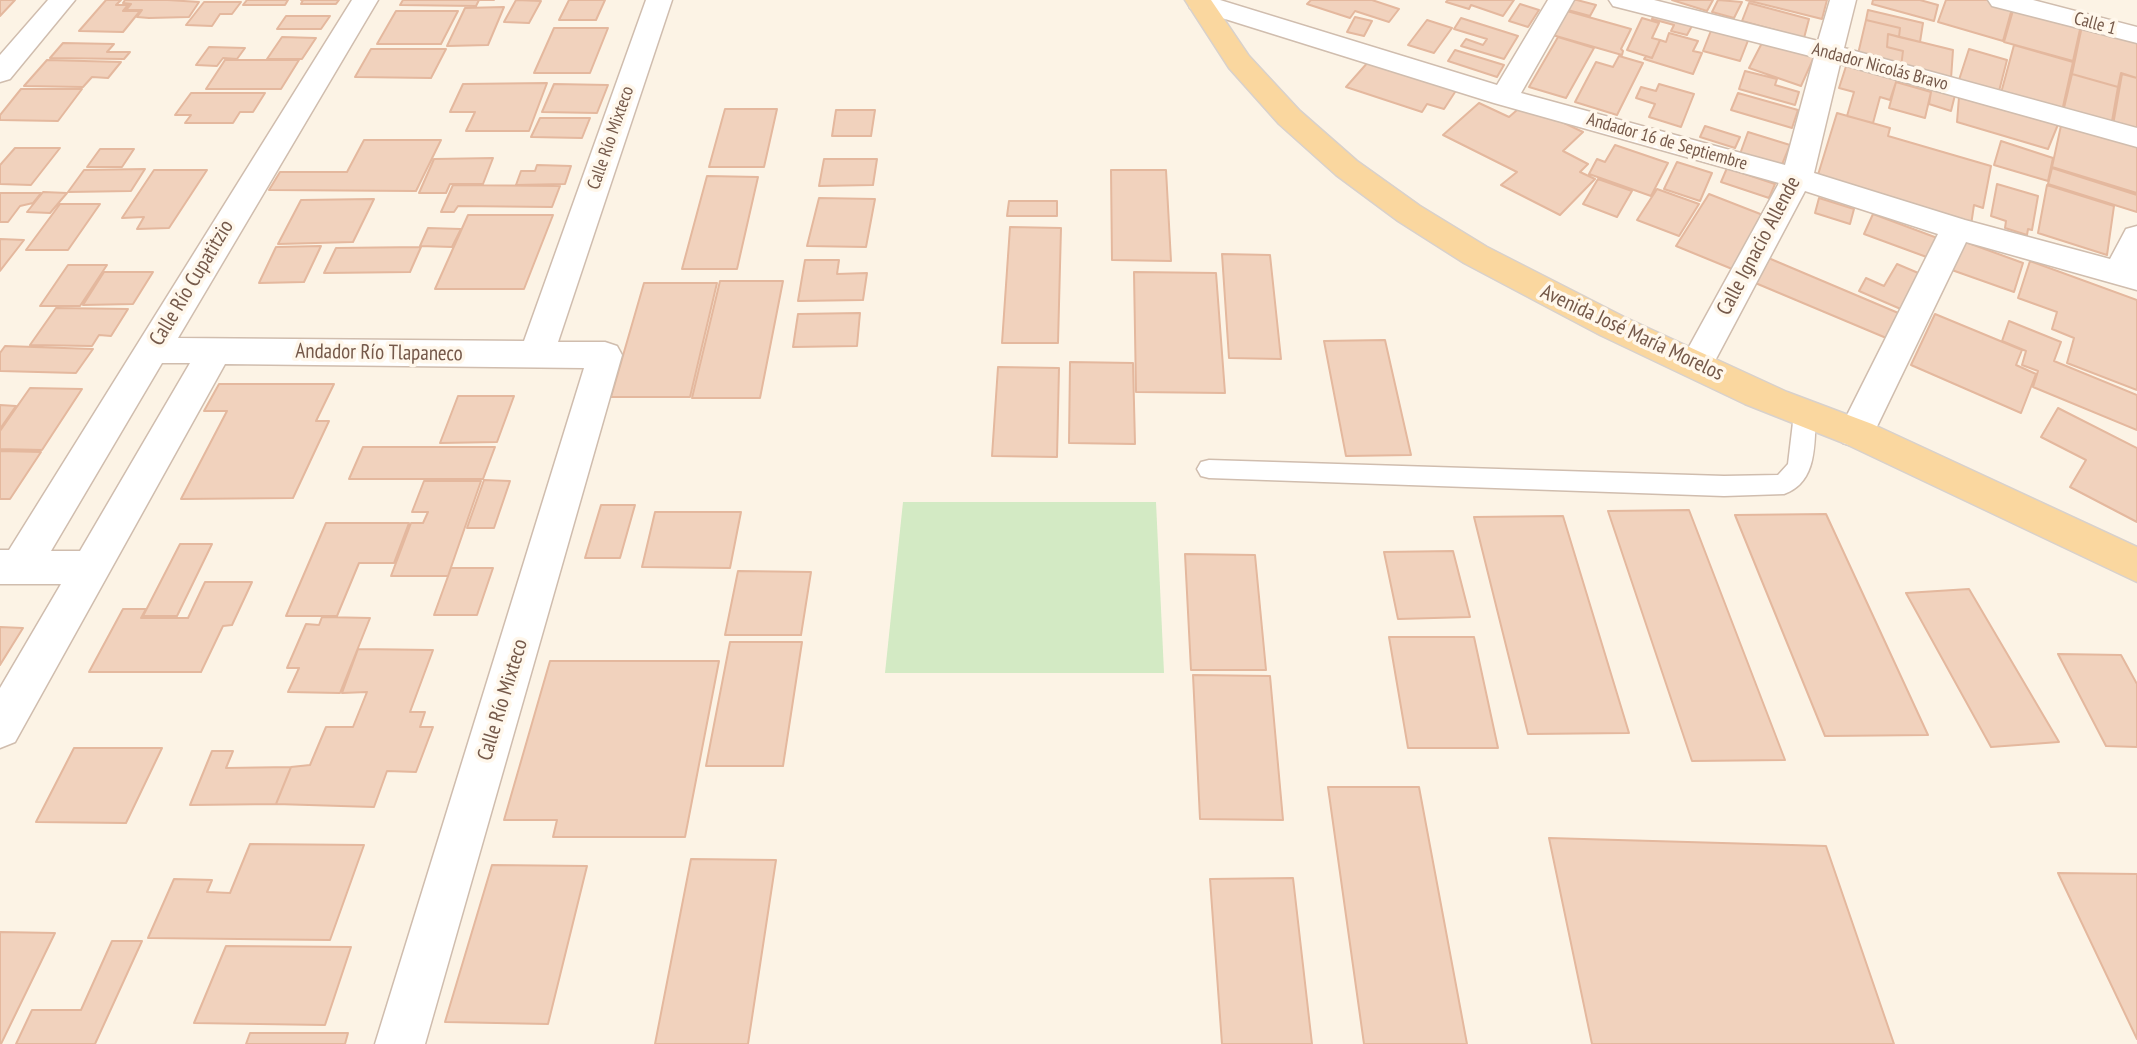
<!DOCTYPE html>
<html>
<head>
<meta charset="utf-8">
<style>
	body { margin:0 }
	canvas { display:block; background:#fcf3e5 }
</style>
</head>
<body>
<canvas width="2137" height="1044"></canvas>
<script>
const context = document.querySelector('canvas').getContext('2d');
context.lineJoin = 'round';
function fill(path, color) { context.fillStyle = color; context.fill(path, 'evenodd'); }
function strokePath(path, color, width, dash) { context.strokeStyle = color; context.lineWidth = width; context.lineCap = dash ? 'butt' : 'round'; context.setLineDash(dash || []); context.stroke(path); }
function label(font, color, halo, rows, align = 'center') {
  context.font = font + ' "PT Sans Narrow",sans-serif'; context.lineWidth = 7; context.setLineDash([]); context.textBaseline = 'middle'; context.strokeStyle = halo; context.fillStyle = color; for (const [text, x, y, turn = 0] of rows) {
    context.save(); context.translate(x, y); context.rotate((+turn || 0) * Math.PI / 180); context.textAlign = isNaN(turn) ? turn : align; if (halo) context.strokeText(text, 0, 0); context.fillText(text, 0, 0); context.restore();
  }
}
fill(new Path2D(`
	M903,502H1156L1164,673H885Z`), '#d3eac4');
const building = new Path2D(`
	M0,0H15L0,16Z
	M106,0H121L116,5H128L123,11H140L123,32L79,31Z
	M125,0H168L199,2L189,17L149,18L137,17L142,10H126L131,4L123,3Z
	M247,0H288L285,5H243Z
	M301,0H339L336,4H301L303,0Z
	M403,0H494H479L476,6L400,5Z
	M516,0L541,1L529,23L504,22Z
	M569,0H605L596,20H559Z
	M1311,0H1372L1399,9L1389,22L1355,11L1350,18L1307,4Z
	M1448,0H1514L1503,16L1471,5L1469,9L1446,2Z
	M1569,0H1577L1596,5L1590,16L1564,9Z
	M1672,0H1713L1707,11Z
	M1718,0L1742,2L1734,18L1712,12Z
	M1746,0H1827L1822,19Z
	M1873,0H1920L1938,5L1934,21L1872,4Z
	M1946,0H1994L2013,5L2003,41L1938,22Z
	M204,2H241L232,14H220L212,26L186,25Z
	M1749,3L1809,19L1804,38L1742,21Z
	M1520,4L1539,10L1528,27L1509,21Z
	M504,7L488,45L447,46L465,8Z
	M2014,7L2081,25L2073,61L2004,42Z
	M1868,10L1923,23L1920,42L1899,37L1900,28L1866,20Z
	M396,11H458L441,44H377Z
	M1567,11L1631,29L1621,49L1623,51L1622,55L1549,34Z
	M1655,13L1693,24L1687,35L1671,31L1674,25L1652,19Z
	M286,16H330L321,29H277Z
	M1355,17L1372,21L1364,36L1347,32Z
	M1461,18L1518,36L1504,59L1461,46L1466,39L1483,45L1487,39L1454,29Z
	M1642,18L1659,23L1652,38L1660,40L1652,58L1627,50Z
	M1427,20L1452,28L1434,53L1408,45Z
	M1866,20L1900,28L1899,37L1888,34L1887,47L1903,51L1901,67L1858,54Z
	M2082,26L2137,41V78L2121,73L2118,87L2072,74Z
	M554,28H608L590,73H534Z
	M1712,28L1749,38L1740,61L1703,51Z
	M1669,33L1698,41L1693,51L1702,53L1693,74L1644,59L1646,56L1652,58L1660,40L1666,42Z
	M1888,34L1953,50L1951,79L1901,67L1903,51L1887,47Z
	M282,37L316,38L302,59H267Z
	M1558,37L1594,48L1566,98L1529,87Z
	M1763,41L1814,57L1801,86L1749,68Z
	M63,43L114,44L107,52H130L124,59L50,58Z
	M2014,45L2073,62L2062,111L2001,93Z
	M209,47L245,48L237,59L223,58L217,66L196,65Z
	M371,49H446L431,78L355,77Z
	M1969,49L2007,60L1998,95L1958,83Z
	M1455,50L1504,65L1497,77L1448,61Z
	M1619,56L1643,63L1617,115L1575,102L1596,62L1613,67Z
	M47,60L121,62L108,78L92,77L83,87L24,86Z
	M225,60H299L281,89H206Z
	M1848,60L1956,91L1951,111L1929,104L1931,92L1896,82L1890,100L1880,97L1873,123L1847,116L1854,92L1839,88Z
	M1369,61L1457,89L1444,109L1427,104L1422,112L1346,87Z
	M1745,71L1777,79L1775,85L1799,92L1795,105L1739,89Z
	M2072,74L2118,87L2111,127L2063,112Z
	M2122,74L2137,78V132L2113,125Z
	M1896,82L1931,92L1925,118L1889,108Z
	M547,83L529,131H466L475,112H450L463,84Z
	M554,84L608,85L597,113L542,112Z
	M1659,84L1694,94L1681,127L1649,117L1655,104L1636,98L1641,87L1656,91Z
	M21,89H82L58,121L0,120V115Z
	M191,93H265L253,112H240L233,123H185L191,115H175Z
	M1738,93L1798,110L1792,128L1731,110Z
	M1959,97L2059,122L2048,149L1957,122Z
	M1479,103L1509,117L1524,104L1583,132L1563,151L1588,164L1580,172L1595,179L1560,215L1501,185L1517,172L1443,135Z
	M725,109H777L764,167H709Z
	M836,110H875L871,136H832Z
	M1837,113L1890,128L1888,136L1991,166L1983,208L1974,205L1971,225L1817,178Z
	M540,118H590L582,138L531,137Z
	M2062,121L2137,143V193L2052,167Z
	M1705,126L1740,137L1735,148L1700,137Z
	M1748,132L1790,145L1781,167L1740,154Z
	M364,140H441L416,191L269,190L280,172H347Z
	M2001,141L2053,158L2048,181L1994,165Z
	M1615,145L1668,163L1651,196L1589,174L1597,159L1605,162Z
	M15,148H60L31,185L0,184V165Z
	M100,149H134L122,167H87Z
	M493,158L483,184H450L446,193H419L434,159Z
	M824,159H877L873,185L819,186Z
	M1677,162L1712,173L1700,201L1664,189Z
	M537,165L571,166L565,184L516,185L521,171H535Z
	M1727,168L1775,184L1769,198L1721,182Z
	M2052,168L2137,195V212L2048,184Z
	M145,169L131,191L68,192L84,170Z
	M154,170H207L169,228L137,229L144,217L122,218Z
	M1111,170H1166L1171,261L1112,260Z
	M707,176L758,177L737,269H682Z
	M1598,179L1632,191L1617,217L1583,204Z
	M1997,184L2038,196L2032,230L2028,229L2027,235L2005,228L2006,221L1991,216Z
	M453,185L560,186L552,207L458,206L454,212H441Z
	M2047,185L2114,206L2107,255L2038,233Z
	M1657,189L1699,204L1679,236L1637,220Z
	M43,192L67,193L50,213L27,212Z
	M0,193H41L33,203L20,206L8,222H0Z
	M1709,194L1768,217L1737,271L1676,246Z
	M819,198L875,199L866,247L807,246Z
	M1819,198L1854,209L1850,224L1815,213Z
	M374,199L353,242L278,244L301,200Z
	M1009,201H1057V216H1007Z
	M60,204H100L68,250H26Z
	M1873,214L1940,239L1932,259L1864,234Z
	M468,215H553L524,289H435Z
	M1010,227L1061,228L1058,343H1002Z
	M428,228L461,229L452,247L420,246Z
	M0,239L24,240L0,271Z
	M1960,240L2023,263L2014,292L1949,269Z
	M321,246L304,282L259,283L276,247Z
	M421,247L410,272L324,273L336,248Z
	M1222,254L1270,255L1281,359L1229,358Z
	M1766,257L1903,315L1891,340L1753,282Z
	M805,260H839L837,274L867,273L863,300L798,301Z
	M2030,261L2137,300V390L2067,363L2074,338L2052,329L2057,312L2018,298Z
	M1897,264L1923,275L1903,310L1859,291L1866,278L1884,286Z
	M68,265H107L80,306H40Z
	M104,272H153L133,304L83,305Z
	M1134,272L1216,273L1225,393L1136,392Z
	M720,281H783L760,398H692Z
	M644,283H717L690,397H611Z
	M56,308L128,309L111,336L99,335L92,346L30,345Z
	M860,313L857,346L793,347L798,314Z
	M1935,314L2022,350L2016,365L2036,374L2021,413L1911,365Z
	M2009,321L2061,342L2054,361L2137,395V430L2033,387L2038,371L2022,365L2026,351L2002,341Z
	M1385,340L1411,455L1346,456L1324,341Z
	M5,346L93,349L76,373L0,371V353Z
	M1070,362L1133,363L1135,444L1069,443Z
	M998,367L1059,368L1057,457L992,456Z
	M219,384H334L316,421H329L293,498L181,499L227,411H204Z
	M30,388L82,389L42,450L0,449V431Z
	M458,396H514L497,442L440,443Z
	M0,405L16,406L0,429Z
	M2058,408L2137,448V522L2070,487L2086,460L2041,437Z
	M363,447H495L483,479H349Z
	M0,451L41,452L10,499H0Z
	M484,480L510,481L494,528H467Z
	M424,481H481L448,576H391L411,523H423L428,512H412Z
	M601,505H635L620,558H585Z
	M1689,510L1785,760L1692,761L1608,511Z
	M655,512H741L730,568L642,567Z
	M1826,514L1928,735L1825,736L1735,515Z
	M1563,516L1629,733L1528,734L1474,517Z
	M326,523H409L394,563H359L337,616H286Z
	M180,544H212L177,616H143Z
	M1453,551L1470,617L1398,619L1384,552Z
	M1185,554L1255,555L1266,670H1191Z
	M451,568H493L477,615H434Z
	M738,571L811,572L801,635H725Z
	M205,582H252L232,625L223,626L201,672H89L123,609H146L141,618H188Z
	M1969,589L2059,742L1991,747L1906,593Z
	M322,617L370,618L340,693L288,692L299,668H287L306,624L319,625Z
	M0,627L23,628L0,665Z
	M1389,637H1474L1498,748H1408Z
	M730,642H802L783,766H706Z
	M358,649L433,650L410,712H425L420,727H433L416,772L387,771L374,807L276,804L291,767L310,765L326,727H353L367,692L342,693Z
	M2058,654L2121,655L2137,684V747L2106,746Z
	M550,661H719L685,837H553L557,820H504Z
	M1193,675L1270,676L1283,820L1200,819Z
	M74,748H162L126,823L36,822Z
	M212,751H233L226,768L291,767L276,804L190,805Z
	M1328,787H1419L1467,1044H1364Z
	M1549,838L1826,846L1894,1044H1592Z
	M250,844L364,845L330,940L148,938L174,879L212,880L207,892L230,893Z
	M691,859L776,860L748,1044H655Z
	M492,865L587,866L548,1024L445,1022Z
	M2058,873L2137,874V1039Z
	M1293,878L1312,1044H1222L1210,879Z
	M0,932L55,933L1,1044H0Z
	M112,941H142L95,1044H16L32,1010H81Z
	M226,946L351,947L325,1025L194,1023Z
	M250,1033H348L345,1044H246Z`);
fill(building, '#f1d2bd');
strokePath(building, '#e4b89e', 2);
const service = new Path2D(`
	M1805,405L1813,408L1816,414C1814,443 1818,482 1784,494L1724,496L1209,478L1201,476L1197,469L1201,462L1209,460L1724,476L1778,475L1788,464L1794,414L1797,408Z`);
const minor = new Path2D(`
	M48,0H75L10,79L0,82V55Z
	M352,0H378L178,338L524,341L646,0H672L558,342H605L617,346L622,355L425,1044H375L584,368L225,364L15,742L0,748V688L61,584H0V550H9ZM162,363H190L80,551H51Z
	M1187,0H1220L1497,85L1548,0H1574L1521,93L1785,165L1814,57L1613,6L1609,0H1654L1818,41L1830,0H1856L1844,48L2137,128V147L1840,64L1814,173L1965,220L2110,259L2126,229L2137,226V290L1966,242L1869,443L1856,447L1843,443L1838,433L1938,234L1805,191L1708,374L1696,378L1684,374L1679,365L1779,183L1494,103L1190,8Z
	M1988,0H2033L2137,27V43L1992,6Z`);
const primary = new Path2D(`
	M1185,0H1211L1249,56L1300,111L1357,161L1420,206L1487,247L1624,317L1787,392L1872,424L2137,547V582L1846,444L1745,404L1600,335L1464,263L1398,221L1336,175L1279,124L1229,68Z`);
strokePath(service, '#d0bdae', 3);
strokePath(minor, '#d0bdae', 3);
strokePath(primary, '#d8d1cc', 3);
fill(service, '#fff');
fill(minor, '#fff');
fill(primary, '#fad79f');
label('18px', '#75594a', '#fff7eb', [
	["Calle 1",2095,24,15],
	["Andador Nicolás Bravo",1880,67,15],
	["Calle Río Mixteco",611,138,-71],
	["Andador 16 de Septiembre",1667,142,16]
]);
label('21px', '#75594a', '#fff7eb', [
	["Calle Ignacio Allende",1759,246,-62],
	["Calle Río Cupatitzio",192,283,-59],
	["Avenida José María Morelos",1632,333,25],
	["Andador Río Tlapaneco",379,353,1],
	["Calle Río Mixteco",503,700,-73]
]);
</script>
</body>
</html>
